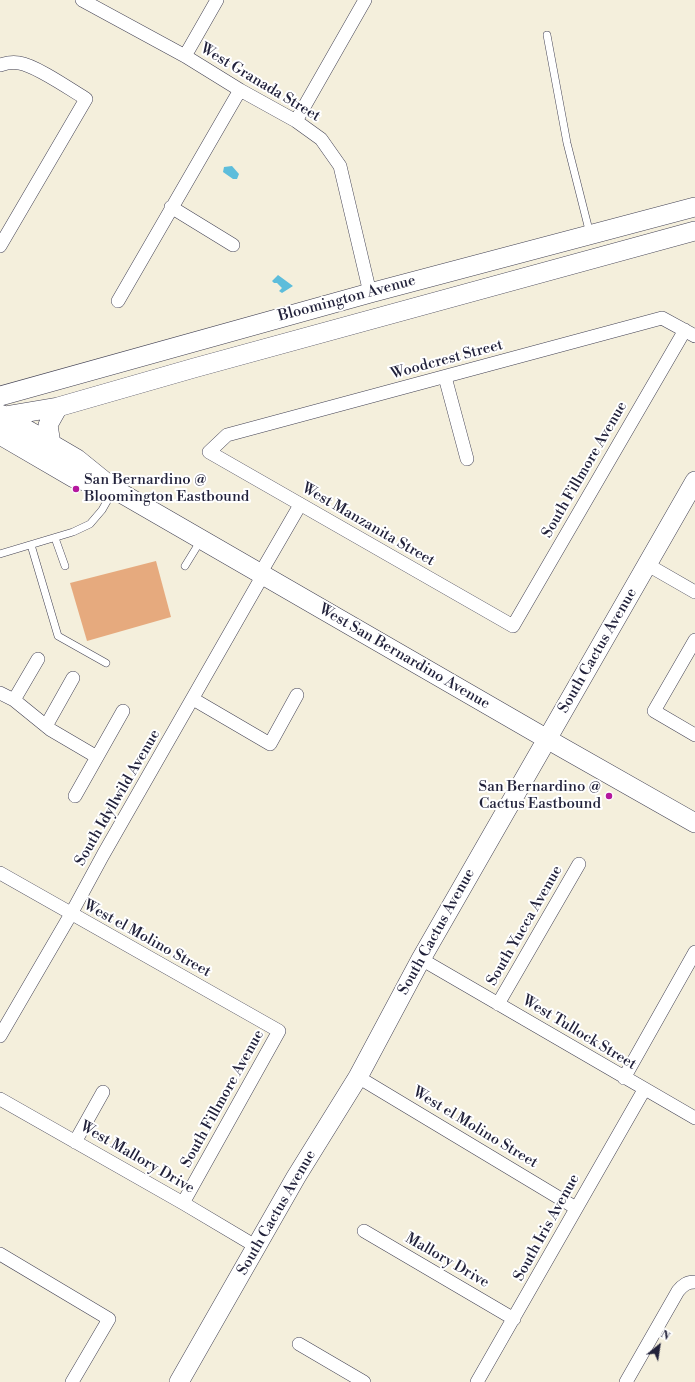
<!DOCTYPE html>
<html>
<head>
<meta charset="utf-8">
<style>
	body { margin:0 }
	#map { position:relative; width:695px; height:1382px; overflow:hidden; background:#f4efdc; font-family:"Libre Bodoni",serif }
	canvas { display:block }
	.north { position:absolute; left:639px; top:1326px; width:40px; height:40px; -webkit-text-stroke:3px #fff; paint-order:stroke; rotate:30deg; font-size:11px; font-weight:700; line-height:16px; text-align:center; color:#22223b }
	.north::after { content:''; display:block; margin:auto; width:14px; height:18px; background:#22223b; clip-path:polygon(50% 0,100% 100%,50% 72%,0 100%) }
</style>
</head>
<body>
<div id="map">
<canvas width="695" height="1382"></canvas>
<div class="north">N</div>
</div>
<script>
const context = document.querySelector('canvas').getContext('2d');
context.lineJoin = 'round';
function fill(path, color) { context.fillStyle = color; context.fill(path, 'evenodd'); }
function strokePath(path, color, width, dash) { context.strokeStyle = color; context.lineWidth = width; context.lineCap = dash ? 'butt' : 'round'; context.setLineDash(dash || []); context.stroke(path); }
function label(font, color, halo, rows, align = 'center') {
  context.font = font + ' "Libre Bodoni",serif'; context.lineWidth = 4; context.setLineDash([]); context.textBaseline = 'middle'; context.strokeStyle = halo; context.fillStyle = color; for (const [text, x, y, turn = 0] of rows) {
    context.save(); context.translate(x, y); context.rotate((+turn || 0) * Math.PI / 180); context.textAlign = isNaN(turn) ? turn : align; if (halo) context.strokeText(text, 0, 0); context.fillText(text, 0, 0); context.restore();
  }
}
fill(new Path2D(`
	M232,166L239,174L237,179H233L223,172L224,167Z
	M278,275L293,286L282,293L279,291L282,288L277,283H274L272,281Z`), '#5dbddb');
fill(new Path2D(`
	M156,561L171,617L87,641L70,583Z`), '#e6aa7e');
const lane = new Path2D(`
	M547,35L567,143L590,234
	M55,538L65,566
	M31,545L58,636L106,663
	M0,554L73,532L90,524L102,510L114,489
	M185,566L201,540`);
const street = new Path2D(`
	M82,0L185,56L240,90L296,121L321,139L340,166L370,293
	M185,56L217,0
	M0,65C6,63 13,62 19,63C35,65 70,89 86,99L0,246
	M296,121L365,0
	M171,207L233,245
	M118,301L240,90
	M685,330L513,626L209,452L227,435L662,318L695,336
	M445,377L467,459
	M648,565L695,592
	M260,574L300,505
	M695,640L654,711L695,735
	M0,693L14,700L51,730L97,757
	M193,699L270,744L297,695
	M14,700L38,659
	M46,726L73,678
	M75,796L123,711
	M0,873L279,1031L183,1203
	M421,959L695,1118
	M498,1004L579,864
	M0,1036L71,914L103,855L263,575
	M358,1077L576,1208
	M624,1078L695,952
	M0,1099L183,1203L257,1247
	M75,1142L103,1092
	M364,1231L514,1319
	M0,1254L109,1319L72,1382
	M299,1344L364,1382
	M477,1382L644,1090
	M626,1382L678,1291C683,1285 687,1282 695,1282`);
const secondary = new Path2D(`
	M0,396L370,293L695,207
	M0,414L77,459L114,489L547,739L695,823
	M0,417L58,407L194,368L695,231
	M0,435L74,478L107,487
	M51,444L48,425L58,407
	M179,1382L296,1177L358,1077L421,959L695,481`);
strokePath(lane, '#424153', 8);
strokePath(street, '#424153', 14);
strokePath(secondary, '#424153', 20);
strokePath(lane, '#fff', 7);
strokePath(street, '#fff', 13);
strokePath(secondary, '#fff', 19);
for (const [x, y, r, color] of [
	[76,489,4,"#b5179e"],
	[609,796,4,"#b5179e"]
]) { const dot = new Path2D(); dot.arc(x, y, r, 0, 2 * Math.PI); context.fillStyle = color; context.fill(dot); strokePath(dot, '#fff', 1.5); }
label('15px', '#22223b', '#fff', [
	["West Granada Street",260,83,31],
	["Bloomington Avenue",347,299,-15],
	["Woodcrest Street",447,360,-15],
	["South Fillmore Avenue",585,470,-60],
	["West Manzanita Street",368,525,30],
	["South Cactus Avenue",598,651,-60],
	["West San Bernardino Avenue",404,657,30],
	["South Idyllwild Avenue",118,798,-60],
	["South Yucca Avenue",525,926,-60],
	["South Cactus Avenue",437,932,-61],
	["West el Molino Street",147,939,29],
	["West Tullock Street",579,1033,31],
	["South Fillmore Avenue",223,1099,-61],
	["West el Molino Street",475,1128,31],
	["West Mallory Drive",137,1158,30],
	["South Cactus Avenue",277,1213,-60],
	["South Iris Avenue",547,1228,-61],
	["Mallory Drive",447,1261,30]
]);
label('15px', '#22223b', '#fff', [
	["San Bernardino @",84,480],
	["Bloomington Eastbound",84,497],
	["San Bernardino @",601,787,"right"],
	["Cactus Eastbound",601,804,"right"]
], 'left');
</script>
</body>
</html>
